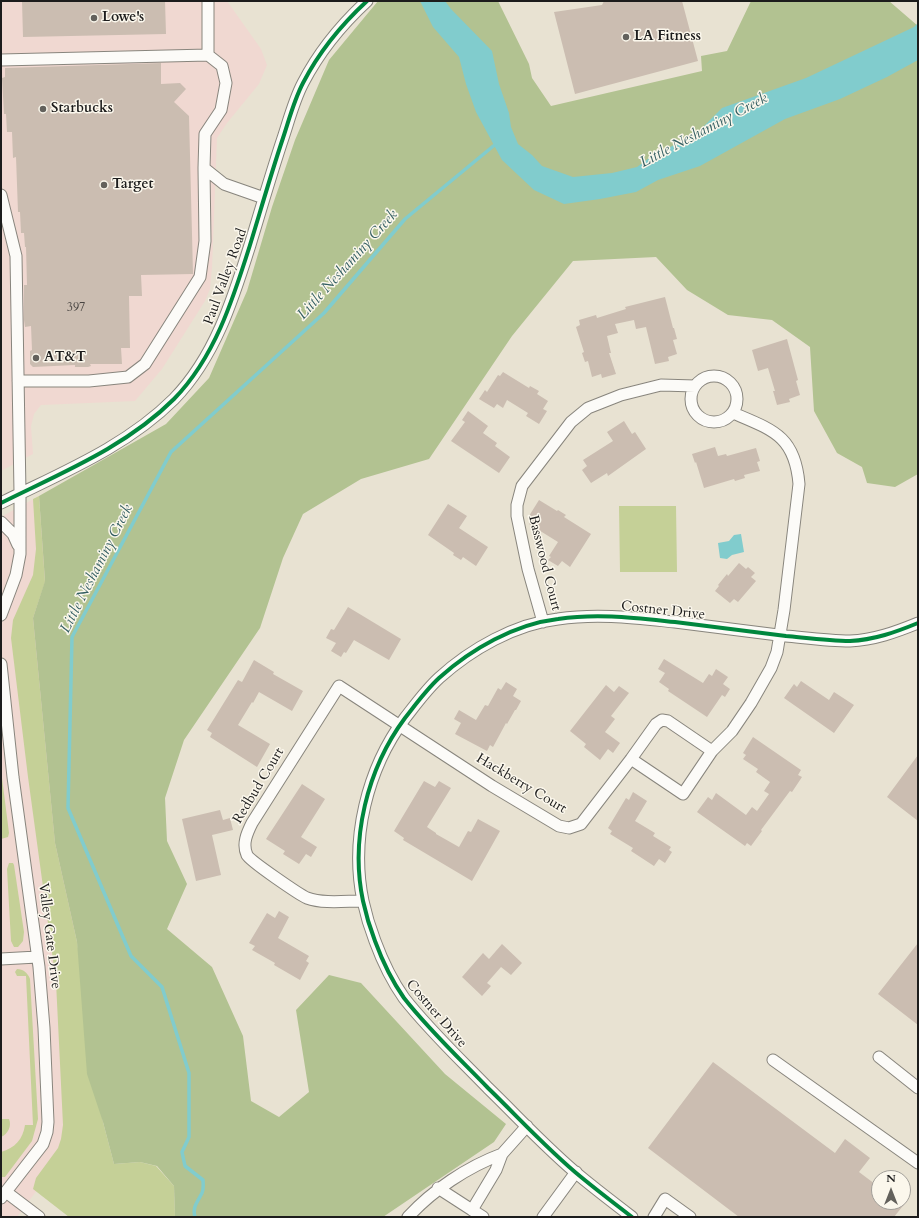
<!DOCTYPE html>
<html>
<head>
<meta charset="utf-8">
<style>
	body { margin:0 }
	#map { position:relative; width:919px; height:1218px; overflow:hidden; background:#e8e2d2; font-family:Cardo,serif }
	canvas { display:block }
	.frame { position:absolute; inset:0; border:2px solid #1c1c1c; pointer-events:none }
	.north { position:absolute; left:871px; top:1170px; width:40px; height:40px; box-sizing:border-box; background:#fbf7ec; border:1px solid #a29f99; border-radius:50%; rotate:0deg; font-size:11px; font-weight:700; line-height:16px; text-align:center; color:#1c1c1c }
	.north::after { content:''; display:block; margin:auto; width:14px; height:18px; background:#63615c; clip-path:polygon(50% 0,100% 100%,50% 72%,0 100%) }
</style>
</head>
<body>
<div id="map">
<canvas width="919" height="1218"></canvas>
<div class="frame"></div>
<div class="north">N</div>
</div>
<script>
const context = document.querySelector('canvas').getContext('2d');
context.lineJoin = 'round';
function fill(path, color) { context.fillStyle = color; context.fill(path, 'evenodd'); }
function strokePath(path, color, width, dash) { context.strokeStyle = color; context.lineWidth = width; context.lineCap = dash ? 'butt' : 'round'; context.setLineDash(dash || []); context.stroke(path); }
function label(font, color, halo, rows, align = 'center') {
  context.font = font + ' Cardo,serif'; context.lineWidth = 3; context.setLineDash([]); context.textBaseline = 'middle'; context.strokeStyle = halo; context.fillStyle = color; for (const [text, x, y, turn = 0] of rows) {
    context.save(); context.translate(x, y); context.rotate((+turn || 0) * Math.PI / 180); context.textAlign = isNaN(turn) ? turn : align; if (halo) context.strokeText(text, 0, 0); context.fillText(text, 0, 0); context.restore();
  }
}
fill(new Path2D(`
	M1,1H227L261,49L267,65L259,84L227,123L217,138L212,268L210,289L205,301L162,369L135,401L41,405L34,414L31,426L33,454L1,471Z
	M39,496L90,1119L17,1217H1V517Z`), '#f0d8d1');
fill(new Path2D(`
	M39,496L45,582L33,618L55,843L77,942L103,1122L114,1164L140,1162L156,1166L174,1186L175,1217H69L33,1189L36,1178L58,1148L61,1139L63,1125L56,982L28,777L11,638L13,620L33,575L36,549L33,499Z
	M619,506H676L677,572H620Z
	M1,770L9,833L8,837L1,839Z
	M9,863H13L14,865L24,932L23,941L18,947H14L11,941L7,869Z
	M17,969C23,969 28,973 30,979L38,1119L32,1141L5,1177H1V1152C15,1148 23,1139 25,1125H33L26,976H17L15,972Z
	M1,1119H9C12,1126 8,1134 1,1137Z`), '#c5d097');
fill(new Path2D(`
	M378,1H498L529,64L532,78L551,106L702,71L701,56L727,51L751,1H889L918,26V474L895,487L867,483L862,467L837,453L814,411L810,347L772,320L728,315L687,290L656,257L573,261L512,336L429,459L361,479L303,514L283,558L260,628L184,740L165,798L167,841L187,884L167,929L212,967L243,1036L251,1101L279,1117L309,1092L296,1010L329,975L361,983L445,1074L506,1124L494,1142L383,1217H175L174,1186L157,1166L140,1162L114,1164L103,1122L87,1074L77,942L55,843L33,618L45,581L39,496L166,424L209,378L247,291L272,207L295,140L329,60Z`), '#b2c291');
fill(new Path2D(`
	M420,1H445L451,9L492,51L499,84L509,113L511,127L518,144L532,155L542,166L573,177L612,173L637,167L648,159L698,132L722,108L806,78L914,27L918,23V60L887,77L840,99L785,119L700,166L658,180L636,192L600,199L564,204L534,190L502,160L476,112L466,84L459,57L433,27Z
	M741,534L744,552L732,555L727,559L720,558L718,543L729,541L734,535Z`), '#81cccd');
strokePath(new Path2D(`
	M195,1217C192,1207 198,1201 202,1193C204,1189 203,1184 203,1180L185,1166L182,1152L189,1137V1073L162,987L131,956L68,808L72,637L171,452L324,313L405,219L497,143`), '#81cccd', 3.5);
fill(new Path2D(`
	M22,1H165L166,34L23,37Z
	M604,1H682L698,61L575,94L554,12L602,5Z
	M161,63V84L180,83L186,89L174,102L189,116L193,274L141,275L142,296H129L130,348H121L122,364H90L91,366L88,367H75V365L33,367L30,364V351L32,350L31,326L25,327L24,320V285H27L26,247H25L24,233H21L20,212H18L16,157L13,158L12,132H7L6,114H4L2,78L5,77V68Z
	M665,297L673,328H674L677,339L673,340L677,354L668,357L669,361L655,364L646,327L636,329L634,320L615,324L618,333L607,336L611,353H609L616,374L602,378L601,374L592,377L588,361L585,362L582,353L584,352L576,327L580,325L579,320L596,315L597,318L626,309L625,307Z
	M787,339L798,380L796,381L800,395L789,399L790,402L777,405L773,391H775L768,368L758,371L752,350Z
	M503,372L529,388L530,386L539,391L537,394L548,401L543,409L547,411L539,424L526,416L528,413L507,400L503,408L497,404L494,408L479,399L485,390L487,392L498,375L500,376Z
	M468,411L488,426L483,433L497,443L495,446L510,457L499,473L451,441L465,422L462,420Z
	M624,421L632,434L635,432L646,449L608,476L607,473L591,483L582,470L587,466L583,460L613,441L607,432Z
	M715,447L718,456L726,454L727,456L756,448L760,461L757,462L760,471L744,475L745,478L735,481L734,479L704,488L696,462L695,463L692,454Z
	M539,500L557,511L558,510L566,515L564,517L591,534L570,567L562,561L558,566L548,560L551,557L549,556L558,542L529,524L532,518L529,516Z
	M448,504L467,516L459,528L488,547L476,566L463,557L461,560L453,555L454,553L428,535Z
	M739,563L746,569L748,567L755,573L751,577L756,581L738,602L734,599L730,603L715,591L719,586L718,585L727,574L728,576Z
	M348,607L401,639L389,660L354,640L346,653L344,652L341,657L331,651L336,643L326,638L331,629L334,630Z
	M664,659L703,683L709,674L712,676L716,669L728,677L723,684L730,689L725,697L722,695L707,717L668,691L669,689L659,682L665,673L658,669Z
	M254,660L274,672L273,674L303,691L292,711L259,692L253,703L252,702L238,725L270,744L257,767L210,737L212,733L207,730L238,680L242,682Z
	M801,681L829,700L834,692L854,705L834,733L784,698L794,684L797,687Z
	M506,682L517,689L513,696L521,701L516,710H515L507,724L506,723L493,747L490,745L487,751L455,734L461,723L454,719L459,710L476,720L485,705L488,706L498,688L501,690Z
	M606,685L614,692L619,686L629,693L611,716L615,719L605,732L620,743L613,753L608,749L600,760L584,747L586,744L570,731Z
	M753,737L801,770L798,775L802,777L792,792L790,791L761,830L762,831L751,846L747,843L745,846L697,812L708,797L712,800L716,793L746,815L752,807L757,811L769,794L764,791L770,782L756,772L758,769L743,759L746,755L743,753Z
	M918,755V821L887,797Z
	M424,781L435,787L439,781L451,788L427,827L436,833V834L459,847L468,831L471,832L478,819L500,831L472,881L403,840L404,838L394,831Z
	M302,784L325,799L301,837L317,847L311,857L306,854L299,864L283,854L285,851L266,839Z
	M633,792L647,801L635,821L655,833L653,836L671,847L669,850L672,852L665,863L659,859L654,866L631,851L633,848L610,834L612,831L608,828L626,798L629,800Z
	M220,810L223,820L230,818L233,830L212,835L221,875L196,881L182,819Z
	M279,911L289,917L278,938L309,956L306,961L309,963L300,980L274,965L275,963L252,950L255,946L249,943L267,913L275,918Z
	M918,943V1025L878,994Z
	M502,944L522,963L511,975L501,967L487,983L491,986L482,996L462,977L483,953L489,959Z
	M713,1062L835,1153L845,1139L870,1158L859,1172L879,1187V1202H906L894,1217H739L648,1148Z`), '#cbbdb1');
const minor = new Path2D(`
	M208,1V55L222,66L226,83L221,110L205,134L204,168L224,184L264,198
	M1,60L208,55
	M1,195L16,256L20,493V554L16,575L1,615
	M691 399a23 23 0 1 1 46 0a23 23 0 1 1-46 0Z
	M18,381H89L128,377L145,364L200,277L205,241L204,168
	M1,503C61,473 126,447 174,399C215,357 233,299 250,245C261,209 271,174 283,138C289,120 294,100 303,83C319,52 341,25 367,1
	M1,522L13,534L18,545
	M543,622L528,569L517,516V505L522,486L571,422L588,408L621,395L661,385L695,386
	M1,664L13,777L39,967L44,1028L48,1122L47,1132L43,1144L1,1198
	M631,759L683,794L712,751L732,731L751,703L771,668L777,652L784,610L799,484C795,436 773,430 733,413
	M363,901C345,901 324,904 307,898C300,895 250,861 247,855C242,844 247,833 252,823L339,686L492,786L559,826L569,828L581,824L631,759L656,724L662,720L668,721L712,751
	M1,959L37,957
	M879,1057L918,1088
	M773,1060L918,1163
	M438,1188L472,1210
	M6,1192L39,1217
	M408,1217C433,1190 467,1167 502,1154
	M483,1217L472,1210L496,1170L502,1154L527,1126
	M543,1217L576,1172
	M632,1217C615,1204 598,1191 581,1177C548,1150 519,1118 488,1088C460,1059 429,1030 404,998C392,981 382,960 375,941C370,928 366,915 363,901C350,839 367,769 405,718C416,704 426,690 439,678C471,649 515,624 558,619C598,613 636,618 675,622C712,627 749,631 786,636C807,638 829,641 850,641C874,640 896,632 918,623
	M654,1217L665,1199L690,1217`);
strokePath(minor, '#88857d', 13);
strokePath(minor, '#fcfbf8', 11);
strokePath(new Path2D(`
	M1,503C61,473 126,447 174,399C215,357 233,299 250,245C261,209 271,174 283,138C289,120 294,100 303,83C319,52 341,25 367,1
	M632,1217C615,1204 598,1191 581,1177C548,1150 519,1118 488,1088C460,1059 429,1030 404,998C392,981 382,960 375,941C370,928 366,915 363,901C350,839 367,769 405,718C416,704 426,690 439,678C471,649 515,624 558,619C598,613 636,618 675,622C712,627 749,631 786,636C807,638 829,641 850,641C874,640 896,632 918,623`), '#00873e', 4);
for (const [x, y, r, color] of [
	[94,18,4,"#63615c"],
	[626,37,4,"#63615c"],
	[43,109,4,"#63615c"],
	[104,185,4,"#63615c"],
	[36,358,4,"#63615c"]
]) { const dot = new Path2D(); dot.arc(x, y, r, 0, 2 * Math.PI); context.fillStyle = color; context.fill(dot); strokePath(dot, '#fbf7ec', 1.5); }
label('12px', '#484441', null, [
	["397",76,308]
]);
label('bold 14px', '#1c1c1c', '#fbf7ec', [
	["Lowe's",102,18],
	["LA Fitness",634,37],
	["Starbucks",51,109],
	["Target",112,185],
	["AT&T",44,358]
], 'left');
label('14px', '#1c1c1c', '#fbf7ec', [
	["Paul Valley Road",226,277,-70],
	["Basswood Court",544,563,76],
	["Costner Drive",663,611,6],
	["Hackberry Court",521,784,31],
	["Redbud Court",259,786,-59],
	["Valley Gate Drive",49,936,83],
	["Costner Drive",436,1014,49]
]);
label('italic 15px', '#335e62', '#fbf7ec', [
	["Little Neshaminy Creek",704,131,-28],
	["Little Neshaminy Creek",348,265,-48],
	["Little Neshaminy Creek",97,569,-63]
]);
</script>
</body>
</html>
